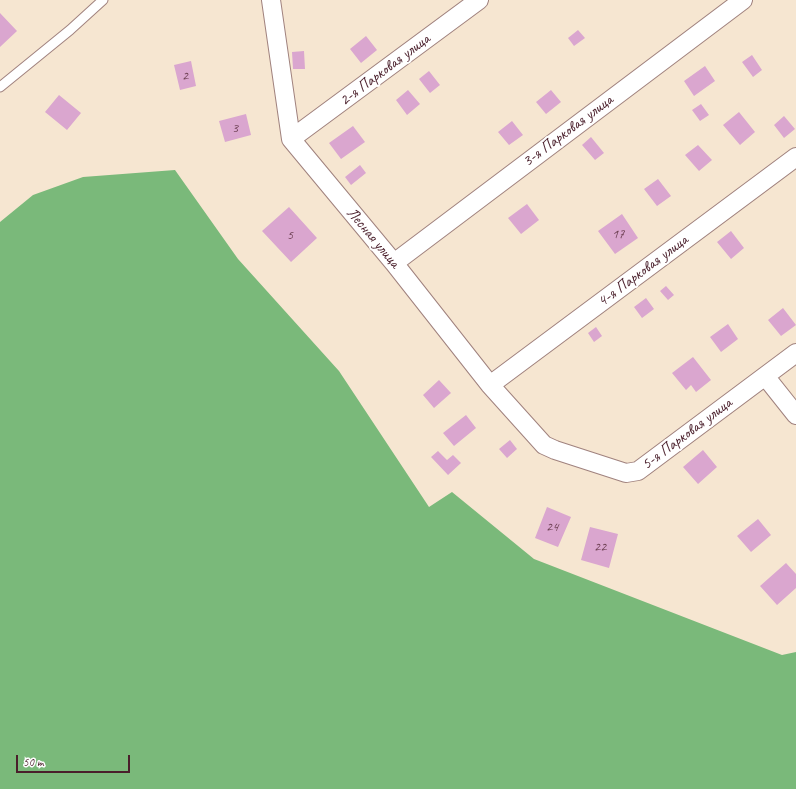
<!DOCTYPE html>
<html>
<head>
<meta charset="utf-8">
<style>
	body { margin:0 }
	#map { position:relative; width:796px; height:789px; overflow:hidden; background:#f6e6d1; font-family:Caveat,sans-serif }
	canvas { display:block }
	.scale { position:absolute; left:16px; top:755px; width:114px; height:18px; box-sizing:border-box; border:2px solid #4a1f2b; border-top:0; padding-left:5px; font-size:12px; line-height:14px; white-space:nowrap; color:#4a1f2b; -webkit-text-stroke:3px #fff; paint-order:stroke }
</style>
</head>
<body>
<div id="map">
<canvas width="796" height="789"></canvas>
<div class="scale">50 m</div>
</div>
<script>
const context = document.querySelector('canvas').getContext('2d');
context.lineJoin = 'round';
function fill(path, color) { context.fillStyle = color; context.fill(path, 'evenodd'); }
function strokePath(path, color, width, dash) { context.strokeStyle = color; context.lineWidth = width; context.lineCap = dash ? 'butt' : 'round'; context.setLineDash(dash || []); context.stroke(path); }
function label(font, color, halo, rows, align = 'center') {
  context.font = font + ' Caveat,sans-serif'; context.lineWidth = 4; context.setLineDash([]); context.textBaseline = 'middle'; context.strokeStyle = halo; context.fillStyle = color; for (const [text, x, y, turn = 0] of rows) {
    context.save(); context.translate(x, y); context.rotate((+turn || 0) * Math.PI / 180); context.textAlign = isNaN(turn) ? turn : align; if (halo) context.strokeText(text, 0, 0); context.fillText(text, 0, 0); context.restore();
  }
}
fill(new Path2D(`
	M175,170L238,259L339,371L429,507L452,492L534,559L782,655L796,652V789H0V222L33,195L83,177Z`), '#7ab97a');
fill(new Path2D(`
	M0,13L17,31L0,47Z
	M578,30L585,38L574,46L568,38Z
	M366,36L377,50L361,63L350,49Z
	M304,51L305,69H293L292,52Z
	M752,55L762,70L753,77L742,62Z
	M191,61L196,86L180,90L174,65Z
	M705,66L715,81L694,96L684,81Z
	M429,71L440,85L430,93L419,79Z
	M408,90L420,104L407,115L396,100Z
	M551,90L561,102L546,114L536,102Z
	M59,95L81,113L67,130L45,112Z
	M701,104L709,115L700,121L692,110Z
	M739,112L755,132L740,145L723,125Z
	M246,114L251,135L225,142L219,121Z
	M784,116L795,129L784,138L774,125Z
	M512,121L523,135L509,145L498,132Z
	M353,126L365,142L341,159L329,143Z
	M591,137L604,153L595,160L582,145Z
	M698,145L712,160L699,171L685,155Z
	M360,165L366,173L351,185L345,177Z
	M658,179L671,196L657,206L644,189Z
	M527,204L539,220L521,234L508,218Z
	M289,207L317,238L291,262L262,231Z
	M622,214L638,238L615,254L598,231Z
	M731,231L744,248L731,259L717,242Z
	M666,286L674,295L668,300L660,291Z
	M646,298L654,309L642,318L634,307Z
	M783,308L796,325L781,336L768,320Z
	M728,324L738,339L721,352L710,337Z
	M596,327L602,336L594,342L588,333Z
	M693,357L711,380L696,392L691,385L686,390L672,373Z
	M439,380L451,393L434,408L423,395Z
	M466,415L476,428L454,446L443,433Z
	M510,440L517,449L507,458L499,449Z
	M703,450L717,467L698,484L683,467Z
	M438,451L447,460L453,455L461,463L448,475L431,457Z
	M547,507L571,517L558,547L535,538Z
	M758,519L771,535L751,552L737,536Z
	M590,527L618,534L609,568L581,560Z
	M786,563L796,574V588L777,605L760,586Z`), '#daa6cf');
const service = new Path2D(`
	M0,87L70,30L103,0`);
const minor = new Path2D(`
	M271,0L291,139L394,263L490,385L544,445L555,450L626,473L638,471L796,353
	M291,139L479,0
	M394,263L743,0
	M765,376L796,415
	M490,385L796,157`);
strokePath(service, '#a0827e', 11);
strokePath(minor, '#a0827e', 20);
strokePath(service, '#fff', 9);
strokePath(minor, '#fff', 18);
label('14px', '#6e4154', null, [
	["2",185,76],
	["3",235,128],
	["17",618,234],
	["5",290,235],
	["24",552,527],
	["22",600,547]
]);
label('16px', '#4a1f2b', '#fff', [
	["2-я Парковая улица",385,70,-37],
	["3-я Парковая улица",568,131,-37],
	["Лесная улица",373,238,50],
	["4-я Парковая улица",643,271,-37],
	["5-я Парковая улица",687,434,-37]
]);
</script>
</body>
</html>
